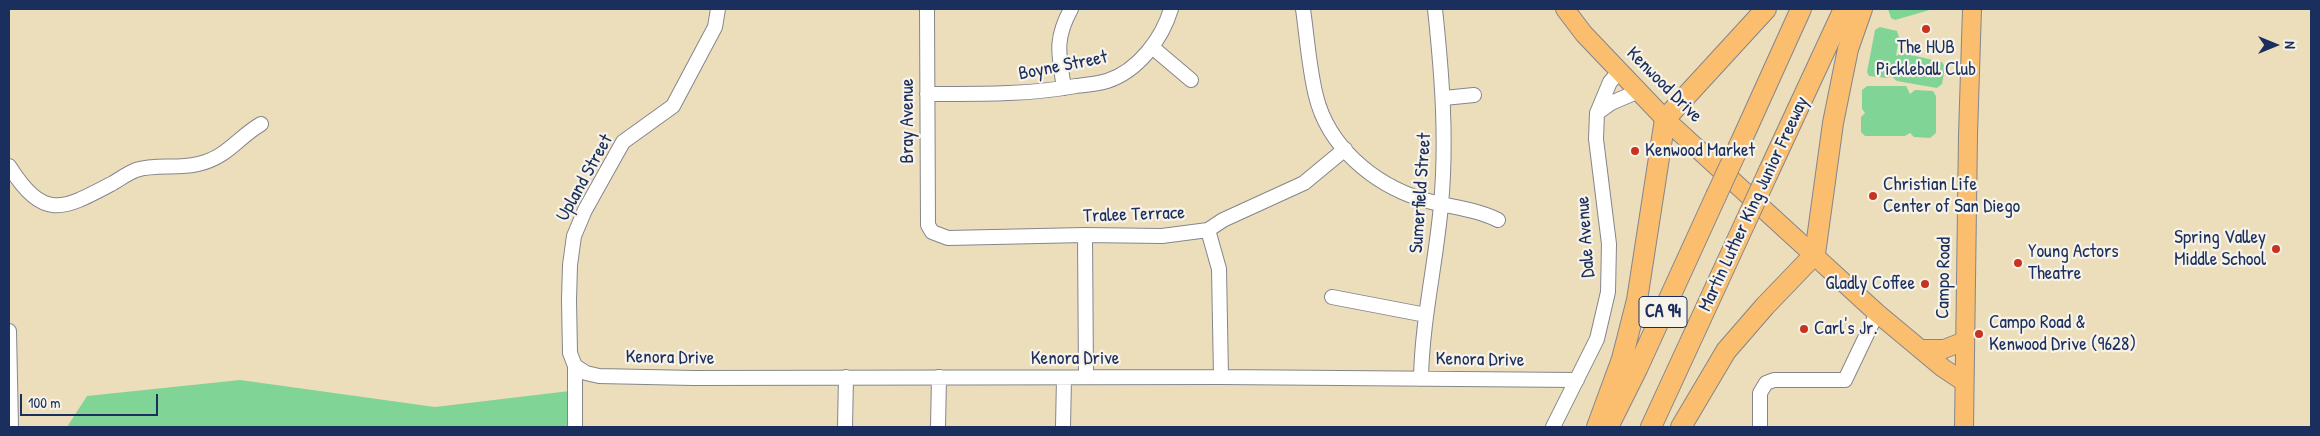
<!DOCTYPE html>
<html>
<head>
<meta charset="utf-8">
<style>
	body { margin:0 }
	#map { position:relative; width:2320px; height:436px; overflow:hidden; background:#eddebb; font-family:"Patrick Hand",sans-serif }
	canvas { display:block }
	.frame { position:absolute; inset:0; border:10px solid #1b2f5e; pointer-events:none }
	.north { position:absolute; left:2250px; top:20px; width:50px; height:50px; -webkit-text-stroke:4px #f7f3e8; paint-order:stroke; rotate:90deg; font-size:14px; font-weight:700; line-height:20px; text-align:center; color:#1b2f5e }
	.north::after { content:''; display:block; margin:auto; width:18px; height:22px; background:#1b2f5e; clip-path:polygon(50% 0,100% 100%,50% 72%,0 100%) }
	.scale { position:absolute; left:20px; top:394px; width:138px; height:22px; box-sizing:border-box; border:2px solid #1b2f5e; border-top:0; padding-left:6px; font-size:15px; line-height:18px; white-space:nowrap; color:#1b2f5e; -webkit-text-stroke:4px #f7f3e8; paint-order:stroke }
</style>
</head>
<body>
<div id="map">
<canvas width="2320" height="436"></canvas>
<div class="frame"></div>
<div class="north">N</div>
<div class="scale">100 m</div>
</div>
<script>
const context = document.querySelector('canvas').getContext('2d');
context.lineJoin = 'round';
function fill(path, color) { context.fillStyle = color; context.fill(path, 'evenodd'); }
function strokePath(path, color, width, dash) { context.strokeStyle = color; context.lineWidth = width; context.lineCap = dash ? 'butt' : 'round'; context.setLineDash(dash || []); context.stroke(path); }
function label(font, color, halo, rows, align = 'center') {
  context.font = font + ' "Patrick Hand",sans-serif'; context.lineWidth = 4.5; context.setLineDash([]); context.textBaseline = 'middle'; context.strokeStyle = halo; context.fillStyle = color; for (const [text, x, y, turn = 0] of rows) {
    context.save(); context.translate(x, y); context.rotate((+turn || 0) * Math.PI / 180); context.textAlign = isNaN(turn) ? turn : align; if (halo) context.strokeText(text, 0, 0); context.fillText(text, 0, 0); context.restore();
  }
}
fill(new Path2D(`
	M1888,9H1933L1895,20L1891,18Z
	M1880,27L1897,31L1899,37L1896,56L1902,53L1942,62L1945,67L1942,84L1937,88L1897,81L1891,76L1887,78L1869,76L1867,72L1875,30Z
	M1867,86H1906L1910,94L1915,90L1933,91L1936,96V133L1930,138L1914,137L1910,133L1905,136H1865L1861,132V117L1865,113L1862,109V90Z
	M240,380L435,407L578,390L576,427H67L87,396Z`), '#80d496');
const minor = new Path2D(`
	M927,9L928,225L932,232L948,238L1085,235L1162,236L1208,230L1223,220L1304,183L1345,149
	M1303,9C1307,37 1309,68 1316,96C1328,146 1373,184 1421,199C1447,207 1474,208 1498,220
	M1152,47L1191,80
	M1064,88C1059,55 1054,40 1071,9
	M927,94C977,94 1026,95 1076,86C1086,85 1097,84 1107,81C1138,71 1162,39 1171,9
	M1444,98L1474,95
	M1597,113L1611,103L1639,91
	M9,166C44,221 62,210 113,183C120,179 128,173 136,170C155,164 178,169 198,164C228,157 237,138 261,124
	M1208,230L1219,269L1221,377
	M1085,235L1086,377
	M1332,297L1426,315
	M9,331L11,427
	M575,366L586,373L599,376L693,378L1221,377L1577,380
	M1421,379C1422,320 1436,263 1441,205C1447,139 1442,75 1435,9
	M575,427V366L570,353L569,300L570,265L574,236L585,210L623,142L673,106L715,27L718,9
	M845,427L846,377
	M938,427L939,377
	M1063,427L1064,378
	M1553,427L1597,339L1608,292L1609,244L1596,139L1597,113L1610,82L1620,71
	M1760,427V393L1766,383L1774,380H1845L1877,313`);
const major = new Path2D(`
	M1565,9L1584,34L1665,119L1877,313L1943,368L1964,382
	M1920,349H1944L1965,341
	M1964,427L1968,135L1972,9`);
const highway = new Path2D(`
	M1739,146L1801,9
	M1768,173L1844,9
	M1610,423L1637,369L1716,196
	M1597,427L1622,359L1637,300L1665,119L1766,9
	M1651,427L1745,223
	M1681,427L1726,351L1765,306L1815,254L1833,123L1848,49L1862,9`);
strokePath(minor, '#84868c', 16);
strokePath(major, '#84868c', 20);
strokePath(highway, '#84868c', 22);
strokePath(minor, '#fff', 14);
strokePath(major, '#fabe6e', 18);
strokePath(highway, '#fabe6e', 20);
const highwayBridge = new Path2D(`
	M1716,196L1739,146
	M1745,223L1768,173`);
strokePath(highwayBridge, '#84868c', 22, []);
strokePath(highwayBridge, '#fabe6e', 20);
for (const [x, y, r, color] of [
	[1926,29,5,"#c8321e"],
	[1635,151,5,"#c8321e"],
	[1873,196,5,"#c8321e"],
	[2276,249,5,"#c8321e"],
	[2018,263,5,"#c8321e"],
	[1925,284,5,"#c8321e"],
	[1804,329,5,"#c8321e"],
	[1979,334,5,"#c8321e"]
]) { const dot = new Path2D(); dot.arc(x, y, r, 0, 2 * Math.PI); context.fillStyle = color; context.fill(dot); strokePath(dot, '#f7f3e8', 2); }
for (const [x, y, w] of [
	[1663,312,48]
]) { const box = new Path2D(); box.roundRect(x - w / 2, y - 15.5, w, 31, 4); context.fillStyle = '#f7f3e8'; context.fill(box); strokePath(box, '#1b2f5e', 1); }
label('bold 18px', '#1b2f5e', null, [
	["CA 94",1663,312]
]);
label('19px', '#1b2f5e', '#f7f3e8', [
	["The HUB",1926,48,"center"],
	["Pickleball Club",1926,70,"center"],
	["Kenwood Market",1645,151],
	["Christian Life",1883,185],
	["Center of San Diego",1883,207],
	["Spring Valley",2266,238,"right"],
	["Middle School",2266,260,"right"],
	["Young Actors",2028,252],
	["Theatre",2028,274],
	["Gladly Coffee",1915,284,"right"],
	["Campo Road &",1989,323],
	["Kenwood Drive (9628)",1989,345],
	["Carl's Jr.",1814,329]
], 'left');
label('19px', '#1b2f5e', '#f7f3e8', [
	["Boyne Street",1063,66,-11],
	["Kenwood Drive",1664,85,45],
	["Bray Avenue",908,121,-90],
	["Upland Street",585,178,-61],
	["Sumerfield Street",1421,193,-86],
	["Martin Luther King Junior Freeway",1754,204,-65],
	["Tralee Terrace",1134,215,-2],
	["Dale Avenue",1586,237,-94],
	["Campo Road",1944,278,-89],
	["Kenora Drive",670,358,1],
	["Kenora Drive",1075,359],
	["Kenora Drive",1480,360,1]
]);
</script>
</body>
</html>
